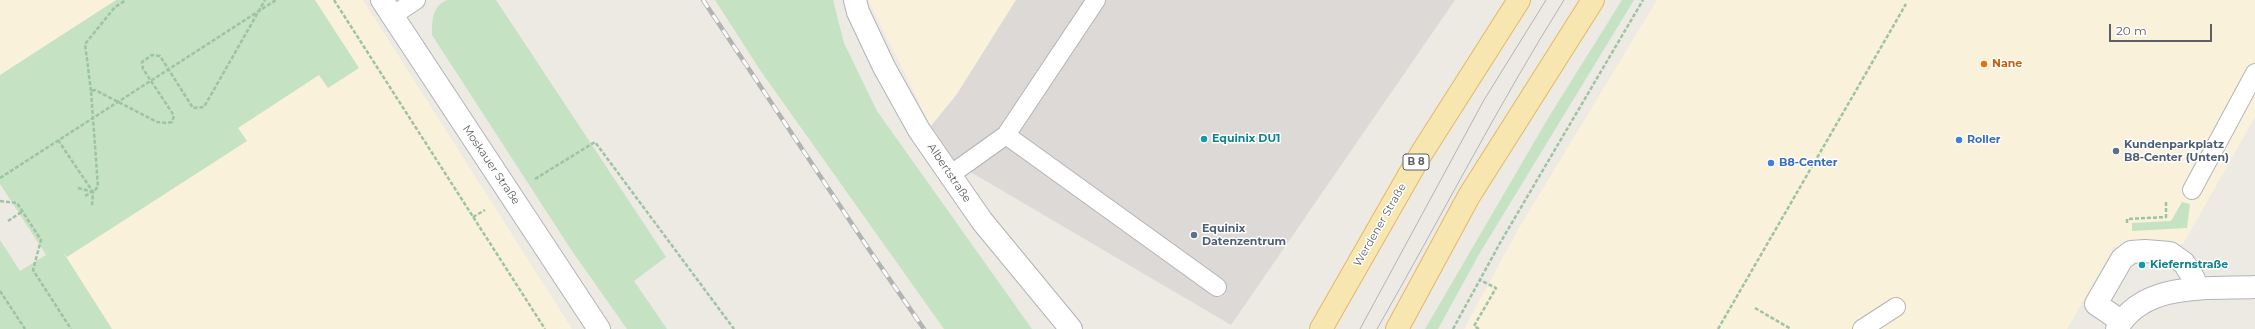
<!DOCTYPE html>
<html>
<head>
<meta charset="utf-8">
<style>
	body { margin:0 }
	#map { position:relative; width:2255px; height:329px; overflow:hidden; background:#edeae4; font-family:Montserrat,sans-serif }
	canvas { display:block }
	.scale { position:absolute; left:2109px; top:24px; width:103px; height:18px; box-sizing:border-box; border:2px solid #5c5f63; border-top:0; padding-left:5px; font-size:12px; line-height:14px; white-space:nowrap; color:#5c5f63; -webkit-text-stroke:3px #fff; paint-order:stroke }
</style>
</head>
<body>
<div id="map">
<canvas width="2255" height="329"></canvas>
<div class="scale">20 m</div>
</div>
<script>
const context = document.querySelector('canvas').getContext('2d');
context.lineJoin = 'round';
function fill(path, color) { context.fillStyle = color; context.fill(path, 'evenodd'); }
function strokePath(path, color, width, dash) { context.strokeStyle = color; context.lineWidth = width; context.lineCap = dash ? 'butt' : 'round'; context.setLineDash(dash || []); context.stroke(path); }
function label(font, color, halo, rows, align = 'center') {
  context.font = font + ' Montserrat,sans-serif'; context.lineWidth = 3; context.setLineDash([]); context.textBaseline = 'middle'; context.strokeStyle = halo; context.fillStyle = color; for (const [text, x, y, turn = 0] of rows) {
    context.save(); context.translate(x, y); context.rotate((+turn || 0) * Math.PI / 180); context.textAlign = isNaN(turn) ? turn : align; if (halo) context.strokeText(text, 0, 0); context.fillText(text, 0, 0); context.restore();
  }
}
fill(new Path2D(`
	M0,0H363L572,329H94L0,184Z
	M868,0H1016L957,94L931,126Z
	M1657,0H2255V117L2183,244L2114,247L2067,329H1464L1519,228Z`), '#faf1db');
fill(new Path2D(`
	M1016,0H1455L1231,325L957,164L931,126L957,94Z`), '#dcd9d6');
fill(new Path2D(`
	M116,0H315L359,68L328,88L319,75L238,128L247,141L67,257L63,252L112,329H0V240L20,271L46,255L0,184V75Z
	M447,0H496L666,257L634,281L667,329H627L572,251L432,35C432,21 432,6 447,0Z
	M715,0H833L844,43L877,111L1032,329H944L760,70Z
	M1622,0H1634L1478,256L1438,329H1425L1550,115Z
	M2182,202L2190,204L2187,228L2132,231V223L2171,221Z`), '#c5e2c2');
const lane = new Path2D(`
	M392,16L416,0
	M1006,135L1217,287
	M950,175L1006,135L1096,0
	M2192,190L2255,73
	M1862,329L1896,307`);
const street = new Path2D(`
	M382,0L599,329
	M2121,321L2096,304L2122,259L2131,252L2145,251L2170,253L2184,263L2194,279L2195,289
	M2117,329C2143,281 2210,289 2255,287`);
const secondary = new Path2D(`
	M855,0L858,12L884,67L919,130L982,221L1071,329`);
const primary = new Path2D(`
	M1321,329L1421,154L1519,0
	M1397,329L1469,196L1593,0`);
strokePath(lane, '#b1b4b8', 20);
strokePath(street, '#b1b4b8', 24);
strokePath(secondary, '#b0b3b7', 24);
strokePath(primary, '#e4b766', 24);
strokePath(new Path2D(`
	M334,0L545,329
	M91,91L85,44L115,7L126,0
	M58,140L93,192L92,206
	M0,178L276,0
	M535,179L595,142L734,329
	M78,188L93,192L98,187L91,91L95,90L157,122L167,123L172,122L174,116L171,111L143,69L142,62L152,55L160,56L193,108L204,107L265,0
	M85,196L92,192
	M0,201L17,203L41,240L33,270L71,329
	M473,217L485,210
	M8,221L23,211
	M2127,223V219L2166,217V200
	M0,291L25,329
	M1755,308L1791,329
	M1453,329L1500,243L1643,0
	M1479,329L1474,326L1496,288L1480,280
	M1718,329L1906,4`), '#9cc3a4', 2.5, [4, 2]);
strokePath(lane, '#fff', 18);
strokePath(street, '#fff', 22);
strokePath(secondary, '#fff', 22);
strokePath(primary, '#f7e6af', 22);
strokePath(new Path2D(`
	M1360,329L1484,100L1546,0
	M1377,329C1440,219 1497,107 1564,0`), '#b2b3b3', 1);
const rail = new Path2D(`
	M703,0L870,251L924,329`);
strokePath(rail, '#b2b3b3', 4.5);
strokePath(rail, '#fff', 3, [9]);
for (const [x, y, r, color] of [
	[1984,64,4,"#e8710a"],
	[1204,139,4,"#0f9aa8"],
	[1959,140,4,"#3f7fe0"],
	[2116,151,4,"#5c6f8a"],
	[1771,163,4,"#3f7fe0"],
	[1194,235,4,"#5c6f8a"],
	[2142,265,4,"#0f9aa8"]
]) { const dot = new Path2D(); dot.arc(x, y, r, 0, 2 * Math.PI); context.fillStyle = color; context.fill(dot); strokePath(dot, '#fff', 1.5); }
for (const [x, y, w] of [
	[1416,162,26]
]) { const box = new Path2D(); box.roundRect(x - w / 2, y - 8, w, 16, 3); context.fillStyle = '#fff'; context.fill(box); strokePath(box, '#5c5f63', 1); }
label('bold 10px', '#5c5f63', null, [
	["B 8",1416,162]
]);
label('bold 11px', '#c56008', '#fff', [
	["Nane",1992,64]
], 'left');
label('bold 11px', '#0d838f', '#fff', [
	["Equinix DU1",1212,139],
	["Kiefernstraße",2150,265]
], 'left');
label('bold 11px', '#366cbe', '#fff', [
	["Roller",1967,140],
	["B8-Center",1779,163]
], 'left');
label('bold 11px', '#4e5e75', '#fff', [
	["Kundenparkplatz",2124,145],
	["B8-Center (Unten)",2124,158],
	["Equinix",1202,229],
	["Datenzentrum",1202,242]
], 'left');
label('11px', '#5c5f63', '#fff', [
	["Moskauer Straße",491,165,56],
	["Albertstraße",949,173,56],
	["Werdener Straße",1380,225,-60]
]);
</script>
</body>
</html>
